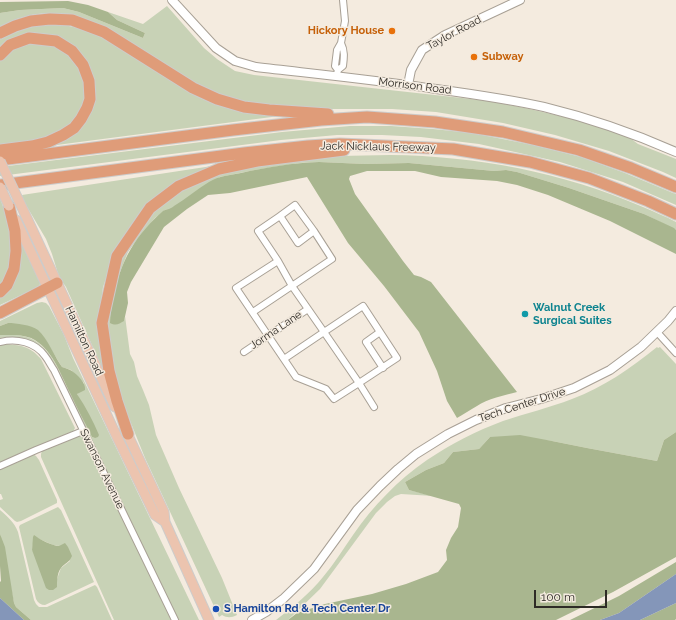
<!DOCTYPE html>
<html>
<head>
<meta charset="utf-8">
<style>
	body { margin:0 }
	#map { position:relative; width:676px; height:620px; overflow:hidden; background:#f4ebdf; font-family:Raleway,sans-serif }
	canvas { display:block }
	.scale { position:absolute; left:534px; top:590px; width:73px; height:18px; box-sizing:border-box; border:2px solid #2e2b26; border-top:0; padding-left:5px; font-size:12px; line-height:14px; white-space:nowrap; color:#2e2b26; -webkit-text-stroke:3px #f4ebdf; paint-order:stroke }
</style>
</head>
<body>
<div id="map">
<canvas width="676" height="620"></canvas>
<div class="scale">100 m</div>
</div>
<script>
const context = document.querySelector('canvas').getContext('2d');
context.lineJoin = 'round';
function fill(path, color) { context.fillStyle = color; context.fill(path, 'evenodd'); }
function strokePath(path, color, width, dash) { context.strokeStyle = color; context.lineWidth = width; context.lineCap = dash ? 'butt' : 'round'; context.setLineDash(dash || []); context.stroke(path); }
function label(font, color, halo, rows, align = 'center') {
  context.font = font + ' Raleway,sans-serif'; context.lineWidth = 3; context.setLineDash([]); context.textBaseline = 'middle'; context.strokeStyle = halo; context.fillStyle = color; for (const [text, x, y, turn = 0] of rows) {
    context.save(); context.translate(x, y); context.rotate((+turn || 0) * Math.PI / 180); context.textAlign = isNaN(turn) ? turn : align; if (halo) context.strokeText(text, 0, 0); context.fillText(text, 0, 0); context.restore();
  }
}
fill(new Path2D(`
	M167,6L204,48L217,59L235,71L254,75L489,101L525,108L573,119L612,130L630,138L638,144L676,159V178L663,172L609,151L555,135L503,123L436,112L392,109H328L243,103L199,87L109,29C98,24 88,19 76,16C58,12 36,12 17,19C11,21 6,24 0,27V13L20,10L63,8L79,12L143,38L145,33L117,20L108,12L143,24Z
	M58,24L74,27L108,38L187,86L287,115L49,146L85,116L87,68L52,36L0,48V39L24,29L40,25Z
	M30,41L64,48L85,76V101L75,122L53,137L0,147V57Z
	M350,126H391L433,129L472,133L533,145L581,157L625,173L673,193L676,194V205L623,182L560,162L479,144L421,137L382,135H337L281,140L0,176V167L282,132Z
	M390,155C477,156 562,172 643,207C654,212 665,216 676,222V230L644,214L569,188L517,172L506,170L494,171L409,163L365,164L319,162L299,163L255,170L220,177L173,208L165,210L155,218L141,234L128,252L120,272L124,321L125,316L130,354L134,362L137,376L143,390L149,405L156,435L179,488L222,578L237,615C231,618 227,618 222,615L219,617L145,458L114,381L105,336L116,266L156,209L187,186L235,169L339,156Z
	M212,166L174,186L113,258L103,287L99,318L103,370L66,287L59,277L52,254L46,239L23,200L22,195Z
	M0,198L7,218L11,234L12,264L0,288Z
	M21,241L41,283L38,287L0,305V296Z
	M42,302L46,303L49,306L64,335L73,358L199,620H177L53,365C47,358 41,349 34,343C25,336 10,337 0,338V335C11,335 20,334 30,338C52,348 60,373 70,393C77,408 85,422 92,437L95,438L77,394L84,383L71,370L62,367L44,338L8,323L0,326V321L37,303Z
	M4,344C20,345 30,346 41,359L75,428L73,432L0,465V345Z
	M657,347L658,348L660,347L676,364V432L664,440L657,461L587,448L552,441L490,437L479,449L453,452L444,463L426,470L405,482L409,490L433,496L401,494L395,496L387,502L376,513L320,589L288,620H276C293,607 310,593 323,577C334,564 343,549 353,535C373,506 398,480 427,460C451,444 476,431 503,421C526,413 549,408 572,399C604,387 631,368 657,347Z
	M79,436L83,437L172,620H114L41,457V454L42,451Z
	M33,454L36,456L39,460L57,500V503L21,521L17,522L15,521L0,507V500L3,499L1,494H0V468Z
	M58,507L61,510L94,582L45,605C41,605 38,603 36,599L19,527L20,525ZM37,538L53,545L59,546L70,561L61,568L57,579L32,550L33,544Z
	M0,510C8,517 14,522 18,532L34,600L36,604L39,607H47L95,585L97,587L112,620H31L16,607L14,603L0,534Z`), '#c8d2b6');
fill(new Path2D(`
	M68,1L88,5L108,12L117,20L145,33L143,38L79,12L63,8L20,10L0,13V2Z
	M319,162L365,164L409,163L494,171L506,170L517,172L569,188L644,214L674,228L676,230V254L610,221L548,195L517,185L497,181L441,177L415,171H367L350,176L349,179L355,194L403,261L414,275L421,277L431,282L517,392C505,395 487,399 477,406C470,410 464,414 457,418L447,401L437,371L419,332L384,286L348,243L307,177L230,193L208,195L187,209L164,227L131,282L127,292L128,303L124,321C119,324 116,326 110,323C113,287 122,255 146,228C151,222 157,216 163,211C167,209 171,209 174,206C186,199 197,189 209,182C219,176 230,175 241,173C267,167 293,163 319,162Z
	M8,323C16,323 31,325 38,330C48,339 54,356 62,367C65,368 69,369 72,371C78,375 86,383 85,390L77,394C86,407 93,421 99,435L98,437L95,438L92,437C85,423 77,408 70,393C60,373 52,348 31,338C20,334 11,335 0,335V326Z
	M676,432V557L613,592L556,620H288L297,613L325,604L372,594L406,584L438,572L447,560L446,550L451,538L458,527L461,508L459,504L409,490L405,482L426,470L444,463L453,452L479,449L490,437L520,435L552,441L587,448L657,461L664,440Z
	M0,534L5,547L14,603L16,607L31,620H24L0,598V582L1,581L0,566Z
	M34,535C39,539 52,546 59,546C61,545 63,544 65,543L68,547L72,556C69,563 65,563 61,568C57,573 57,581 57,587L53,590H49L46,588L32,550L33,537Z
	M676,562V574L619,613L600,620H570L619,596Z
	M676,603V619L675,620H640Z`), '#a9b68f');
fill(new Path2D(`
	M676,574V603L640,620H600L619,613Z
	M0,598L24,620H0Z`), '#8496b9');
const minor = new Path2D(`
	M338,70L335,66L337,50L341,43L345,21L343,0
	M337,74L338,70L343,66C344,58 345,51 341,43
	M278,261L258,231L280,216
	M363,306L397,358L359,383L324,332Z
	M253,312L332,259L314,231L298,243L280,216L295,205L314,231
	M380,332L366,342L383,368
	M657,332L676,353
	M0,342C17,338 35,342 45,356C49,361 51,366 54,370L175,620
	M244,352L308,309
	M284,359L324,332L292,286L278,261L236,288L296,377L326,389L334,399L359,383L374,407
	M0,466L36,450L83,431`);
const secondary = new Path2D(`
	M172,0L216,48L235,61L256,67C316,74 376,80 436,89C472,94 508,99 544,107C589,118 633,133 676,152
	M408,85L411,70L422,50L445,35L520,0
	M252,620L266,612L283,599L314,569L357,510L380,486L398,469L416,454L448,434L476,420L506,408L541,399L574,388L610,370L641,347L668,321L676,311`);
const primary = new Path2D(`
	M18,199L115,407
	M16,220L117,437L155,515L165,522
	M125,429L164,512L165,522L209,620`);
const motorway = new Path2D(`
	M0,33L15,26L31,21L50,19L72,20L104,32L193,88L217,99L244,107L269,110L328,114
	M0,55L10,45L29,38L56,41L72,51L83,65L89,81L90,99L87,108L81,119L74,128L63,135L48,142L32,146L0,150
	M0,160L233,130L321,120L367,117L435,122L503,132L579,150L631,168L676,187
	M0,185L244,153L308,146L340,144L453,149L530,162L589,178L648,201L676,214
	M0,292L7,285L14,269L16,251L15,231L9,206
	M0,313L57,283
	M128,434L117,401L109,371L102,323L117,256L150,208L179,186L219,169L257,161L344,150`);
strokePath(minor, '#a8a095', 8);
strokePath(secondary, '#a8a095', 10);
strokePath(primary, '#cdcccb', 11);
strokePath(motorway, '#cdcccb', 13);
strokePath(minor, '#fff', 6);
strokePath(secondary, '#fff', 8);
strokePath(primary, '#ecc4af', 9);
strokePath(motorway, '#df9c79', 11);
const primaryBridge = new Path2D(`
	M0,161L18,199
	M0,187L9,206`);
strokePath(primaryBridge, '#cdcccb', 11, []);
strokePath(primaryBridge, '#ecc4af', 9);
for (const [x, y, r, color] of [
	[392,31,4,"#e8710a"],
	[474,57,4,"#e8710a"],
	[525,314,4,"#0f9aa8"],
	[216,609,4,"#1a4fb4"]
]) { const dot = new Path2D(); dot.arc(x, y, r, 0, 2 * Math.PI); context.fillStyle = color; context.fill(dot); strokePath(dot, '#f4ebdf', 1.5); }
label('bold 11px', '#c56008', '#f4ebdf', [
	["Hickory House",384,31],
	["Subway",482,57,"left"]
], 'right');
label('11px', '#2e2b26', '#f4ebdf', [
	["Taylor Road",454,33,-28],
	["Morrison Road",415,86,7],
	["Jack Nicklaus Freeway",378,147,1],
	["Jorma Lane",276,330,-34],
	["Hamilton Road",84,341,65],
	["Tech Center Drive",522,405,-18],
	["Swanson Avenue",102,469,64]
]);
label('bold 11px', '#0d838f', '#f4ebdf', [
	["Walnut Creek",533,308],
	["Surgical Suites",533,321]
], 'left');
label('bold 11px', '#164399', '#f4ebdf', [
	["S Hamilton Rd & Tech Center Dr",224,609]
], 'left');
</script>
</body>
</html>
